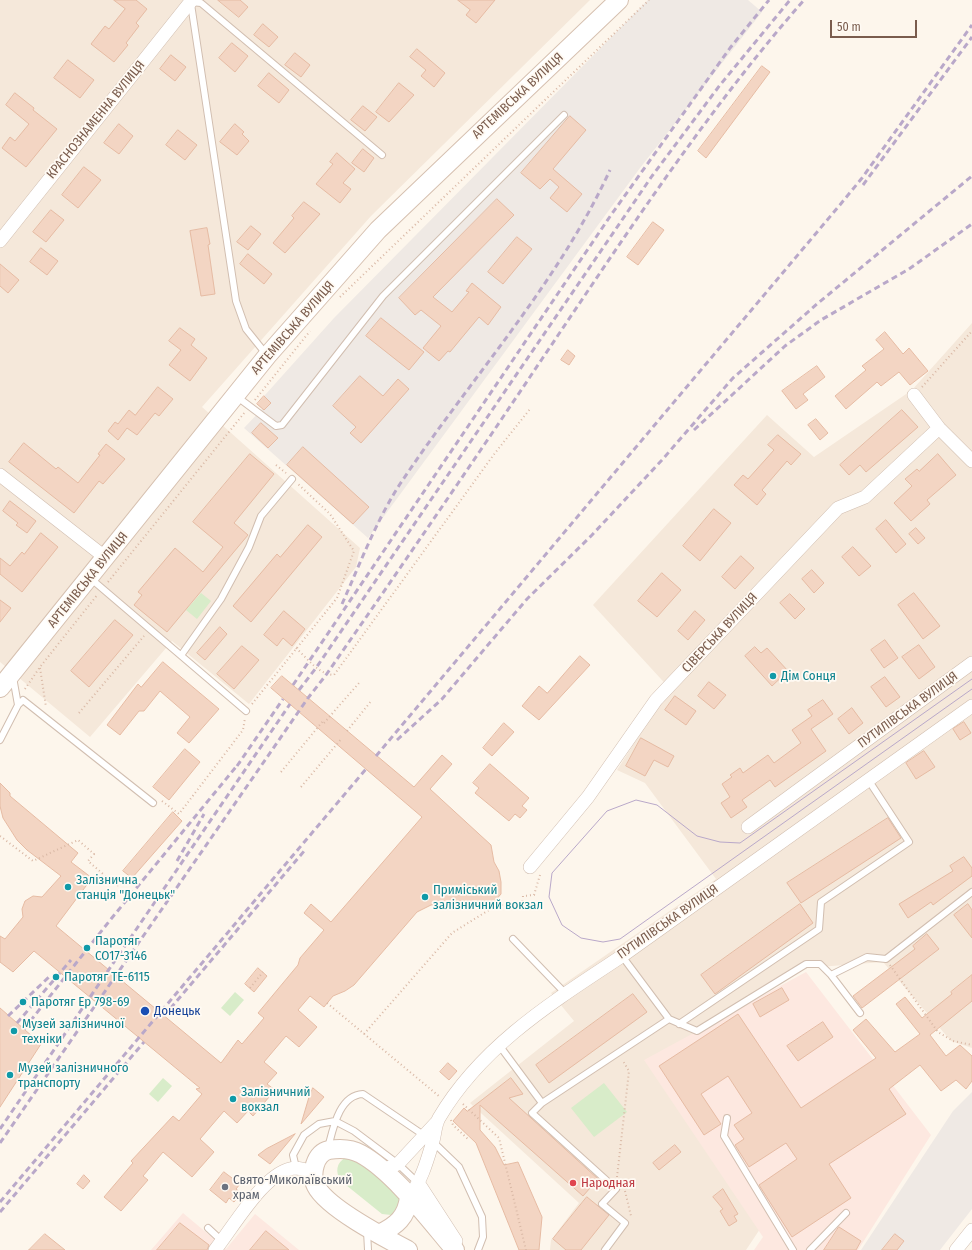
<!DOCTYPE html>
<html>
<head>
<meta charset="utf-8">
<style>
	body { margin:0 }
	#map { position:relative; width:972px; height:1250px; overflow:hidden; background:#fdf6ec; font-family:"Fira Sans Condensed",sans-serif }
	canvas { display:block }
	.scale { position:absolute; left:830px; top:20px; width:87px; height:18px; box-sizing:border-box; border:2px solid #7a5c4d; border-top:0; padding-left:5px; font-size:12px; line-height:14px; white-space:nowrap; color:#7a5c4d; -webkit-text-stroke:3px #fffaf3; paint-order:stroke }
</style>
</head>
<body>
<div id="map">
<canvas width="972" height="1250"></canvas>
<div class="scale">50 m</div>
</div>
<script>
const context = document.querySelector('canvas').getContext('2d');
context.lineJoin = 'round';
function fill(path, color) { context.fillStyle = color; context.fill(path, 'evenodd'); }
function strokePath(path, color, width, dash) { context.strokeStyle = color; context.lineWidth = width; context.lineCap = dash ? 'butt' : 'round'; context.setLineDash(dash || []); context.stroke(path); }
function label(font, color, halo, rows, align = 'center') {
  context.font = font + ' "Fira Sans Condensed",sans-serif'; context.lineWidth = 3.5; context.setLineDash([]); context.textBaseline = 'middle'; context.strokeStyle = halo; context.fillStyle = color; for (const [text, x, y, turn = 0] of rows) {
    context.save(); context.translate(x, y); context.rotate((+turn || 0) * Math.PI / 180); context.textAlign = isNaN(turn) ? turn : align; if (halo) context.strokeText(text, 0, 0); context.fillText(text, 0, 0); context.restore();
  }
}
fill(new Path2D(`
	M0,0H590L371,216L202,407L360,548L356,567L249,704L172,641L90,737L0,662Z
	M972,323V1048L951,1041L883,962L806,968L652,1063L762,1226L746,1250H550L551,1240L579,1203L470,1103L574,1021L551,993L716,879L645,783L617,770L655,711L672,691L593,605L767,415L814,457L912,390Z`), '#f5e8da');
fill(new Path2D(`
	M806,972L931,1135L858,1250H754L763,1237L644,1060Z
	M183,1213L226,1249L255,1214L299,1250H151Z`), '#fde8e0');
fill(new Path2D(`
	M648,0H748L762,12L640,168L368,538L244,428L262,409L257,404L334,318Z
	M972,1092V1209L940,1250H861L953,1111Z`), '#efe9e4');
fill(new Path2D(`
	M201,593L211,601L197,619L186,610Z
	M235,992L244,1000L230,1016L221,1008Z
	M163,1078L172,1086L158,1102L149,1094Z
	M604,1083L627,1112L594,1137L571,1108Z
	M346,1157H355L402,1197L395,1213L391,1215L382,1214L341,1181C335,1172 336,1163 346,1157Z`), '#d8ecc9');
const building = new Path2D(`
	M114,0H136L147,9L136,23L139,26L126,43L128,45L114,62L91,44L105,26L109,29L125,9Z
	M218,0H240L248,7L239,17Z
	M458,0H495L476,23L466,15L470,10Z
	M263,24L278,37L269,47L254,35Z
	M232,43L248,56L235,72L219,58Z
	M417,49L445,73L434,87L421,76L426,70L410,57Z
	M295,53L310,65L301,77L285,65Z
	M171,55L186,67L175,81L160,69Z
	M68,60L94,80L80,98L54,78Z
	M762,66L770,72L706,158L698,151Z
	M269,73L289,90L279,103L258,86Z
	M399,83L414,95L389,122L376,112Z
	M15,93L34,108L33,110L57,129L26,167L2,148L10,137L15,141L29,124L6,105Z
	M363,106L377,117L365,131L351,120Z
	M570,116L586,130L553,169L582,194L567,212L550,198L559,187L550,179L540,189L521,173Z
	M119,124L133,136L119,154L104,143Z
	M235,124L244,132L242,134L249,141L237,155L220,142Z
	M178,130L197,145L185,160L166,145Z
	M363,149L374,158L364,172L352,163Z
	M337,153L355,169L343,183L351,189L340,203L316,184L333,164L330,162Z
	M84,167L101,180L78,208L62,195Z
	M497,199L514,215L433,297L452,312L469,292L466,291L472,283L501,307L488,325L479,317L450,352L448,351L439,361L423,348L441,326L421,310L415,315L399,298Z
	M304,202L320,214L285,253L273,243L294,218L292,216Z
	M51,210L64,220L46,242L33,232Z
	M653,222L664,230L638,265L627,257Z
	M251,226L261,234L248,250L237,242Z
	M207,228L210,244L208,245L215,294L201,296L190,231Z
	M517,237L532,249L503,284L488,272Z
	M41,248L58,261L47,275L30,262Z
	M248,254L272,274L264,284L240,264Z
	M0,264L19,280L8,293L0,286Z
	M381,318L424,352L409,370L366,336Z
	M180,328L195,339L191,345L207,358L190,381L169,365L181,350L169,341Z
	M885,332L903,354L909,348L928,371L910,385L899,372L881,386L877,382L846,409L835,396L866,370L862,366L884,349L876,340Z
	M568,350L575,356L569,365L561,360Z
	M817,366L825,377L803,394L808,400L796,409L782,391Z
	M360,376L383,396L398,379L409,389L361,443L350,433L356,427L333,406Z
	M158,387L173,399L159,416L155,413L137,435L127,428L118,440L108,431L115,422L118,424L129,410L135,415Z
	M264,396L271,403L264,410L257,404Z
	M902,410L918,427L866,472L860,465L849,475L840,465Z
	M816,419L828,433L820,440L808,425Z
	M261,423L278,438L268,448L252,433Z
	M778,435L801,454L791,465L787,461L762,490L766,494L757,505L734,485L743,475L748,479L774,450L768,445Z
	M24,443L56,469L58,467L78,483L100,455L98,454L106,444L125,459L103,484L99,481L74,513L9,462Z
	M303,447L369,507L353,524L287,465Z
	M250,454L274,474L234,523L248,535L167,632L134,605L142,595L138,592L175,548L203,572L223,547L193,522Z
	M938,454L956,475L927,500L930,504L911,521L894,503L912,486L905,479L917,469L919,471Z
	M10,501L36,521L27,533L16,525L18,523L3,511Z
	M714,509L731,523L700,561L683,546Z
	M886,520L906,544L896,553L876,529Z
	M308,525L322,537L251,622L233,606L277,554L280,557Z
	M916,528L925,538L918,544L909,534Z
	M41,533L58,547L22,592L0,574V558L10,566L22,552L24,554Z
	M853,547L871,566L859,576L842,557Z
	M741,556L754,568L735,589L722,577Z
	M812,570L824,583L814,593L802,579Z
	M662,573L681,590L657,617L638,601Z
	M914,593L940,626L923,639L898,605Z
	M790,594L805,609L795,619L780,603Z
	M0,600L11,608L0,622Z
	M284,611L305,629L292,646L283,638L277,646L264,635Z
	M695,611L705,620L688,640L678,631Z
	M115,620L133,635L89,687L71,671Z
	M220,627L227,634L205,660L197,653Z
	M885,640L898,658L884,668L871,650Z
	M919,645L935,667L919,679L902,657Z
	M242,646L259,660L234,689L217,674Z
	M755,647L761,653L767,648L788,671L772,686L745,656Z
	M580,656L590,665L539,720L522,706L539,686L547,693Z
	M163,662L219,709L189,743L177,733L190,717L160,691L144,711H139L120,735L107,725L138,684L141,687Z
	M282,676L414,787L442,755L452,764L430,789L491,845L494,862L499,871L501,882V894L494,902L485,908L477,905L471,901H451L431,905L417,912L354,985L345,991L333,996L324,1007L310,996L298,1010L317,1027L299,1047L286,1036L264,1062L277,1073L267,1084L275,1090L253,1116L248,1111L237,1123L224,1111L200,1139L214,1152L192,1177L163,1152L143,1176L148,1180L121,1211L104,1197L133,1163L131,1161L173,1116L179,1121L202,1094L196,1089L200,1088L34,951L13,972L0,962V936L5,939L23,917L22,909L25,901L33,896L42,897L61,876L27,850L17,840L3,818L0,806V783L10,793V796L78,853L71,862L92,878L56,926L221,1063L238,1040L242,1044L264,1018L258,1013L298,965L300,958L324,930L304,913L311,904L331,922L422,817L271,688Z
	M885,677L900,697L886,707L871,687Z
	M709,682L726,695L714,709L698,696Z
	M675,696L696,711L686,725L665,710Z
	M823,700L833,714L811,729L826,751L775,787L770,780L742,800L747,807L731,818L721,803L730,797L722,784L732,777L730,775L740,768L743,773L768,755L774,763L801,743L792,730L812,716L808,710Z
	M852,708L863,723L849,734L838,719Z
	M964,722L971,733L960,740L953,729Z
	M504,723L514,732L492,756L483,748Z
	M641,738L674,756L668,767L654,760L645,776L626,766Z
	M185,749L200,762L169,800L153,787Z
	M924,751L935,767L916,779L906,763Z
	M490,764L529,798L522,806L527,810L520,818L515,814L509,821L475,793L479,788L473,783Z
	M173,812L182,821L132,878L123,871Z
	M888,818L901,838L801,903L787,883Z
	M964,857L972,868V876L933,905L931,902L908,918L899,904L953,871L950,866Z
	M800,904L813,923L715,994L701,975Z
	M968,904L972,910V938L954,915Z
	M927,934L939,949L862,1008L853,996L915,949L913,946Z
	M258,968L267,976L254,992L245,984Z
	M972,975V1001L930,1035L946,1056L960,1045L972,1056V1081L966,1089L956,1080L941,1091L920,1065L889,1089L906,1114L829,1164L851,1198L792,1237L759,1185L797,1159L786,1143L749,1167L735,1145L744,1139L734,1125L752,1113L728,1076L701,1094L721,1124L704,1135L659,1066L738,1014L801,1108L876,1058L853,1030L866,1019L895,1052L920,1034L896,1004L905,997L922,1018L952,994L951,992Z
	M782,988L789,1000L760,1017L753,1004Z
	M633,994L647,1012L549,1083L536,1065Z
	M0,1008L41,1044L0,1107Z
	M823,1022L833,1037L798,1061L787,1046Z
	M448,1063L457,1071L449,1080L440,1072Z
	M511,1078L523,1094L509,1098L598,1179L583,1196L480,1105V1130L495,1147L504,1165L518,1162L542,1217L539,1250H519L476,1143L453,1121L464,1108L467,1111Z
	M313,1088L324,1097L301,1124L309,1097Z
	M295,1134L270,1164L258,1155L266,1149Z
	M675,1145L681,1152L659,1170L653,1163Z
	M224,1172L240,1184L236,1189L241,1193L234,1202L229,1198L226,1203L210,1190Z
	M84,1175L90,1181L83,1189L77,1184Z
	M723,1189L738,1214L734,1216L737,1221L729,1226L720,1211L723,1209L713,1197Z
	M587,1197L609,1215L581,1250H566L553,1239Z
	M180,1223L209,1245L207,1250H157Z
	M839,1227L861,1241L856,1250H824Z
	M266,1231L289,1250H250Z
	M45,1234L65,1250H29Z
	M895,1234L904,1241L897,1250H882Z`);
fill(building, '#f3d5c3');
strokePath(building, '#e6bba3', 1);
const lane = new Path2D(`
	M191,2L201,3L382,155
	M191,4L236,301L246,329L266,354
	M236,396L276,426L282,425L383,296L564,115
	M90,578L246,711
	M182,654L221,599L249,547L261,516L292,479
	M18,705L23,700L153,803
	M0,740L18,705L13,677
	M513,939L565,993
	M622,956L669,1019L697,1031L806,964H820L831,975L867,957L886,959L972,892
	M831,975L860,1013
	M679,1024L819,929L821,902L909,842L869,781
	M499,1045L542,1103
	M727,1118L724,1136L793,1250
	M432,1141L459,1167L482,1217L483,1237L478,1250
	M328,1148C333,1129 339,1095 363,1094L425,1136
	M296,1168L293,1155L304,1135L319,1124L335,1121L354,1131L398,1164L418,1183
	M208,1228L222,1241
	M367,1231L368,1250
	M605,1250L625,1223L602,1204L616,1189L532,1113L542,1103L669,1019
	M810,1250L846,1213`);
const street = new Path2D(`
	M0,241L192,0
	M914,395L939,428L972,461
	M0,475L106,558
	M748,827L972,663
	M530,867L588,797L656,700L838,508L865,497L939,428
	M382,1170L398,1164L436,1123
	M419,1184L456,1241
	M409,1197C422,1180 427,1161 433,1141C435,1134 435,1125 439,1118C482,1045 554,1001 622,956L972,706
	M215,1250C233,1228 265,1170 295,1168C301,1168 308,1171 313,1172
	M956,1250L972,1230`);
const secondary = new Path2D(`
	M0,688L267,356L378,230L619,0
	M379,1234C396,1226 407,1217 409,1197
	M408,1250C385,1238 327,1208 316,1186C310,1174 315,1153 329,1150C340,1148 352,1149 361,1154C394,1172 431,1222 455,1250`);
strokePath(lane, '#d1beb0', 8);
strokePath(street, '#d1beb0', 14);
strokePath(secondary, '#d6c0b0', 20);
strokePath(new Path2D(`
	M340,297L649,0
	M922,387L972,331
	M255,400L310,331
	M276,465L286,473
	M108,582L245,412
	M296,648C308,659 318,674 334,675L495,453L530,409
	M40,668L46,707
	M25,689L40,667L98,594
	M252,704L337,598L354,551L330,514L298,484
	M79,713L144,636
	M324,723L359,683
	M347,731L372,700
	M281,772L323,721
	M301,787L342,738
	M162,801L179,814L243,730L245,718
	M0,836L33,861L78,840L94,854L88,861L117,886L128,875
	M890,965L938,1032L953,1041L972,1045
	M250,988L263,972
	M327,1003L440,1097
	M364,1034L452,933L497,905H522L523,896L534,895L540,875
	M463,1104L499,1138L526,1250
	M451,1120L453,1125L469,1140
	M617,1177L629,1071L623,1061
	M625,1191L631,1216`), '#d9b8a5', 2, [1, 3]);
strokePath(lane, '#fff', 6);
strokePath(street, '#fff', 13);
strokePath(secondary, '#fff', 18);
strokePath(new Path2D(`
	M972,679L740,843L720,842L697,836L657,805L636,800L607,811L552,873L549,897L562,925L581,938L603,942L620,939L972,689`), '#b9a8c9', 1);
strokePath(new Path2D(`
	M863,185L972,37
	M694,430L785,346L821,320L909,269L972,224
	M342,604C360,564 376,521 400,484C470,379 557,285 610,170
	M293,685L611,215L730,48L769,0
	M299,690L316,668L652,176L720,85L790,0
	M397,740L442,699L527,599L592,535L662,460L733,378L817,304L972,176
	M376,756L839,206L862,178L972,25
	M237,766L283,699
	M177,861L204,814
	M8,1016L50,976
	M164,1016L305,850
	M17,1023L71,960
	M24,1029L111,919L240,762
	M0,1129L290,704
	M0,1143L308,698L326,675C399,570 471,465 542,359C625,236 706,112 804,0
	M0,1202L366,769
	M0,1212L144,1042`), '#b9a8c9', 3, [6, 4]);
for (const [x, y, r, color] of [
	[773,676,4,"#0f9aa8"],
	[68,887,4,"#0f9aa8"],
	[425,897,4,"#0f9aa8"],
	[87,948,4,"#0f9aa8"],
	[56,977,4,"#0f9aa8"],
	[23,1002,4,"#0f9aa8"],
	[145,1011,5,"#1a4fb4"],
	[14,1031,4,"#0f9aa8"],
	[10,1075,4,"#0f9aa8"],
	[233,1099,4,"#0f9aa8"],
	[573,1183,4,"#e0444e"],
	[225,1187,4,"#6b7280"]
]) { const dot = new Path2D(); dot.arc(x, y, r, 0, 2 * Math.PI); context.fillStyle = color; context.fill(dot); strokePath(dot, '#fffaf3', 1.5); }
label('13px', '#7a5c4d', '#fffaf3', [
	["АРТЕМІВСЬКА ВУЛИЦЯ",518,96,-43],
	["КРАСНОЗНАМЕННА ВУЛИЦЯ",96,120,-51],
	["АРТЕМІВСЬКА ВУЛИЦЯ",293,328,-49],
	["АРТЕМІВСЬКА ВУЛИЦЯ",88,580,-51],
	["СІВЕРСЬКА ВУЛИЦЯ",720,633,-47],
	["ПУТИЛІВСЬКА ВУЛИЦЯ",908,710,-36],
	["ПУТИЛІВСЬКА ВУЛИЦЯ",668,922,-35]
]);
label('13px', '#0d838f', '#fffaf3', [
	["Дім Сонця",781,676],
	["Залізнична",76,880],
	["станція \"Донецьк\"",76,895],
	["Приміський",433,890],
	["залізничний вокзал",433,905],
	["Паротяг",95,941],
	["СО17-3146",95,956],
	["Паротяг ТЕ-6115",64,977],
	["Паротяг Ер 798-69",31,1002],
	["Музей залізничної",22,1024],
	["техніки",22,1039],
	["Музей залізничного",18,1068],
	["транспорту",18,1083],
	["Залізничний",241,1092],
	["вокзал",241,1107]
], 'left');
label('13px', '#164399', '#fffaf3', [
	["Донецьк",154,1011]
], 'left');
label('13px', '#5b616d', '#fffaf3', [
	["Свято-Миколаївський",233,1180],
	["храм",233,1195]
], 'left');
label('13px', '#be3a42', '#fffaf3', [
	["Народная",581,1183]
], 'left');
</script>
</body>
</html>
